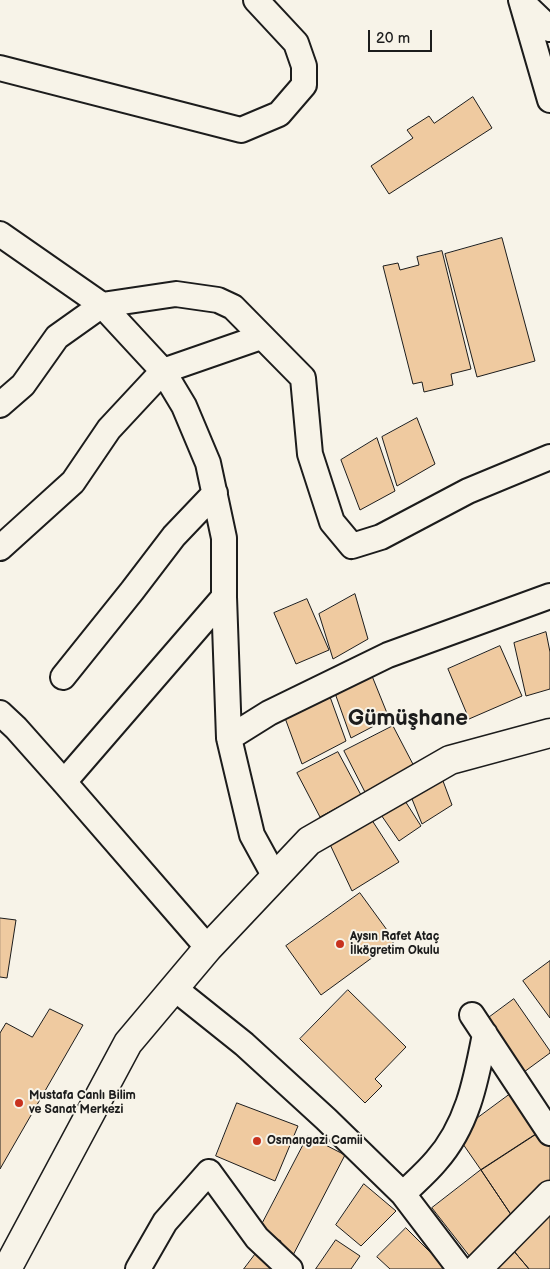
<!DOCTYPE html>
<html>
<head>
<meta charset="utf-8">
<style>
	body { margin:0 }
	#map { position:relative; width:550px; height:1269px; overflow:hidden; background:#f7f3e8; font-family:"Balsamiq Sans",sans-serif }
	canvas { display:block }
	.scale { position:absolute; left:368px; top:30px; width:64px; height:22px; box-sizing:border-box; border:2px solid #1c1c1c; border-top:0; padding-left:6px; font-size:15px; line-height:18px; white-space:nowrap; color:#1c1c1c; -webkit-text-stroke:4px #f7f3e8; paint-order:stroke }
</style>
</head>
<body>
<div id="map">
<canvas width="550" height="1269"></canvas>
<div class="scale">20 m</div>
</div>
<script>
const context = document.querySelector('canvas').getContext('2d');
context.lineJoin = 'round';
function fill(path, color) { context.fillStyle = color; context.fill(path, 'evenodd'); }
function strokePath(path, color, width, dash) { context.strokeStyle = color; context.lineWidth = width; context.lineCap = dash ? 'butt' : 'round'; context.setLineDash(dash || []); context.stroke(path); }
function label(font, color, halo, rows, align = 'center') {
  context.font = font + ' "Balsamiq Sans",sans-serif'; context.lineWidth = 4; context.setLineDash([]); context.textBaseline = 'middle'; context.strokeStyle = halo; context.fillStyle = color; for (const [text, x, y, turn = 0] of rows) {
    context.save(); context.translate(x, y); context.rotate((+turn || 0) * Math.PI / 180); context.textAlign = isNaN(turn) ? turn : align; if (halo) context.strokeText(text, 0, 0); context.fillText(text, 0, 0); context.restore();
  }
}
const building = new Path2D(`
	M473,97L492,128L389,194L371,166L413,138L407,130L429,116L434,123Z
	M502,238L535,361L477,377L445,254Z
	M442,251L471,369L451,374L453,385L424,392L422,382L413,384L383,266L398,263L400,270L419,265L417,257Z
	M417,418L435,464L397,486L382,437Z
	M377,438L395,491L360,510L341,460Z
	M355,594L368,639L333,659L319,614Z
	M307,599L329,650L296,664L274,613Z
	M546,632L550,652V689L526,696L514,643Z
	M500,646L522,696L469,719L448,669Z
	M370,671L389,718L351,738L336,696Z
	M329,694L346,741L302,764L285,718Z
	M393,726L416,770L367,796L344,751Z
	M338,752L361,795L320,817L297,773Z
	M440,773L452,805L422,824L408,789Z
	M400,793L421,826L399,841L377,809Z
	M366,811L399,862L352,891L326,836Z
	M360,893L395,941L321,995L286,946Z
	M0,918L16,920L7,978L0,977Z
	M550,961V1018L523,981Z
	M348,990L406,1047L375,1079L382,1086L365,1103L300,1039Z
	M514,999L550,1051V1053L524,1072L487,1019Z
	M50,1009L83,1025L0,1169V1033L6,1023L32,1037Z
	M513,1092L541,1131L481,1170L456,1134Z
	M237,1103L298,1126L275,1181L216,1156Z
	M541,1131L550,1146V1190L516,1222L481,1170Z
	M308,1136L345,1155L291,1259L276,1251L281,1241L259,1230Z
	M481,1170L516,1222L471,1258L432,1208Z
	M364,1184L396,1211L361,1246L336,1225Z
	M550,1216V1269H529L513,1250Z
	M406,1228L447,1269H390L377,1257Z
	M336,1240L360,1256L351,1269H316Z
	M513,1250L529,1269H494Z
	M257,1252L278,1269H244Z`);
fill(building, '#efcaa0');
strokePath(building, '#1c1c1c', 1);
const minor = new Path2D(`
	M521,0L550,100
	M522,2L550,29
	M0,68L241,130L279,114L304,85V66L296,43L256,0
	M0,234L102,305L163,371L184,406L208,463L224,538V597L229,738L252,835L275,877
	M0,405L23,385L57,337L102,305L176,294L218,300L233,307L303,378L310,454L332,522L352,546L381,537L468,491L550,457
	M0,548L73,482L109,429L163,371L261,337
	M63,677L132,591L174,536L215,493
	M0,713L16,728L64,782L208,948
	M229,738L269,713L388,655L550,596
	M64,782L224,597
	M174,988L244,1044L326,1119L403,1194L460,1269
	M472,1015L550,1133
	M403,1194C414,1183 426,1173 436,1161C468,1125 476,1080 485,1034
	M138,1269L165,1222L209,1172L257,1238L290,1269`);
const major = new Path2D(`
	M7,1269L128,1043L208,948L309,841L450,760L550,733
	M477,1269L550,1195`);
strokePath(minor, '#1c1c1c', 28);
strokePath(major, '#1c1c1c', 31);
strokePath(minor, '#f7f3e8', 24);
strokePath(major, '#f7f3e8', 28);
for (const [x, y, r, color] of [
	[340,944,5,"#c8321e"],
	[19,1103,5,"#c8321e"],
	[257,1141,5,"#c8321e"]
]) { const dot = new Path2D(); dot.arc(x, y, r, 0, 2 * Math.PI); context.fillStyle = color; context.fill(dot); strokePath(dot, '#f7f3e8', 2); }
label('bold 12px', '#1c1c1c', '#f7f3e8', [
	["Aysın Rafet Ataç",350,937],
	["İlkögretim Okulu",350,951],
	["Mustafa Canlı Bilim",29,1096],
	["ve Sanat Merkezi",29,1110],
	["Osmangazi Camii",267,1141]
], 'left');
label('bold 22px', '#1c1c1c', '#f7f3e8', [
	["Gümüşhane",408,719]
]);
</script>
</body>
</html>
